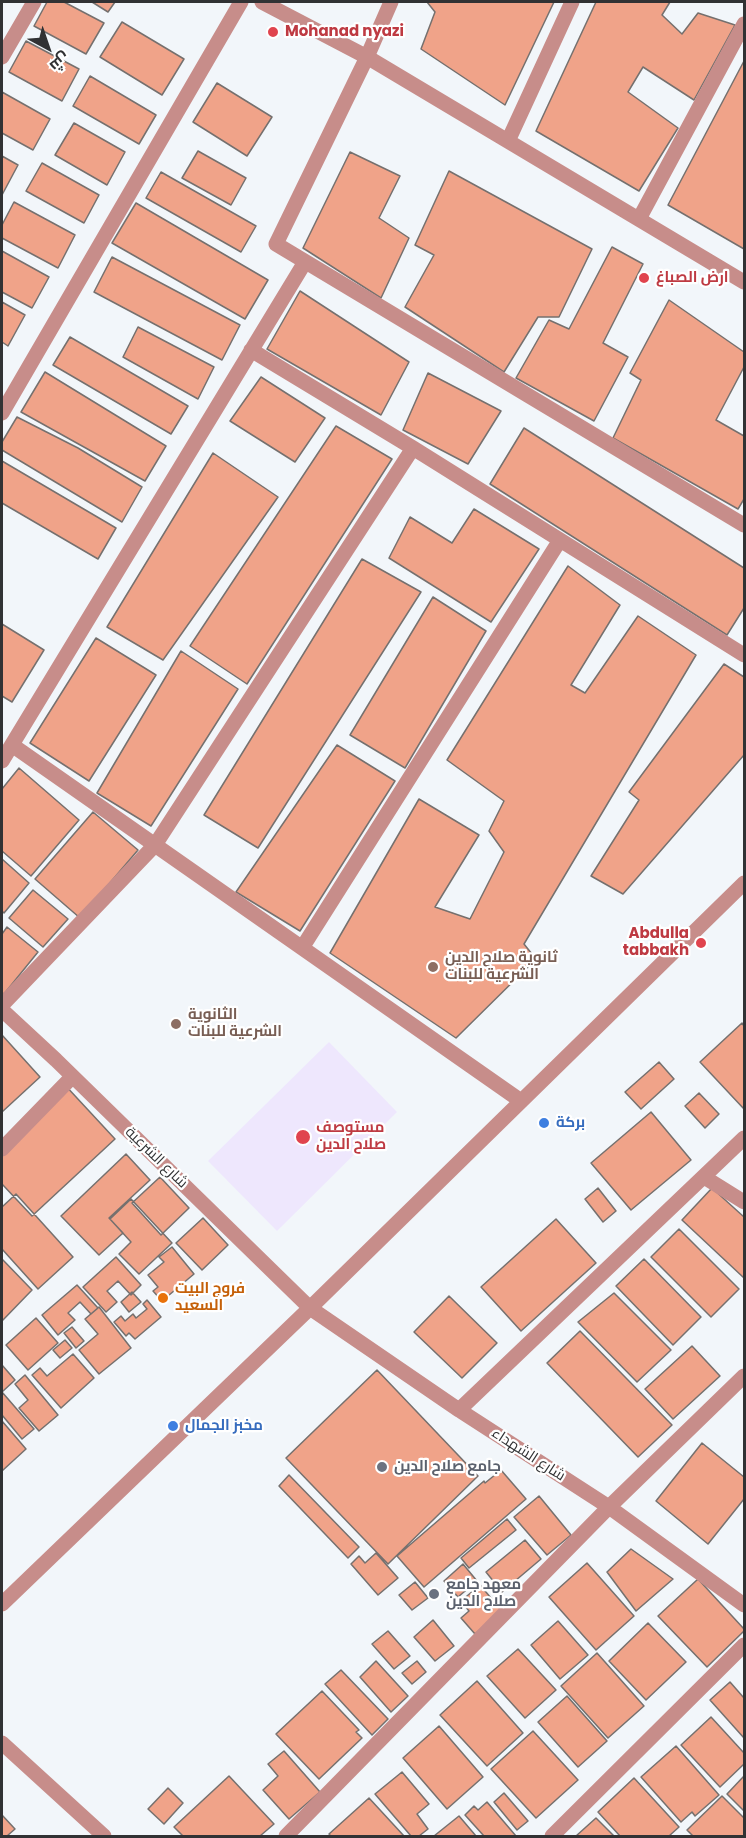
<!DOCTYPE html>
<html>
<head>
<meta charset="utf-8">
<style>
	body { margin:0 }
	#map { position:relative; width:746px; height:1838px; overflow:hidden; background:#f2f6fa; font-family:Poppins,Cairo,sans-serif }
	canvas { display:block }
	.frame { position:absolute; inset:0; border:3px solid #313234; pointer-events:none }
	.north { position:absolute; left:18px; top:18px; width:60px; height:60px; -webkit-text-stroke:4px #fff; paint-order:stroke; rotate:140deg; font-size:16px; font-weight:700; line-height:24px; text-align:center; color:#313234 }
	.north::after { content:''; display:block; margin:auto; width:21px; height:27px; background:#313234; clip-path:polygon(50% 0,100% 100%,50% 72%,0 100%) }
</style>
</head>
<body>
<div id="map">
<canvas width="746" height="1838"></canvas>
<div class="frame"></div>
<div class="north">ش</div>
</div>
<script>
const context = document.querySelector('canvas').getContext('2d');
context.lineJoin = 'round';
function fill(path, color) { context.fillStyle = color; context.fill(path, 'evenodd'); }
function strokePath(path, color, width, dash) { context.strokeStyle = color; context.lineWidth = width; context.lineCap = dash ? 'butt' : 'round'; context.setLineDash(dash || []); context.stroke(path); }
function label(font, color, halo, rows, align = 'center') {
  context.font = font + ' Poppins,Cairo,sans-serif'; context.lineWidth = 4.5; context.setLineDash([]); context.textBaseline = 'middle'; context.strokeStyle = halo; context.fillStyle = color; for (const [text, x, y, turn = 0] of rows) {
    context.save(); context.translate(x, y); context.rotate((+turn || 0) * Math.PI / 180); context.textAlign = isNaN(turn) ? turn : align; if (halo) context.strokeText(text, 0, 0); context.fillText(text, 0, 0); context.restore();
  }
}
fill(new Path2D(`
	M329,1042L397,1112L277,1231L208,1161Z`), '#eee7fd');
const building = new Path2D(`
	M47,2H64L104,23L86,54L34,26Z
	M92,2H115L108,12Z
	M427,2H554L505,105L421,49L435,12Z
	M596,2H670L662,15L682,34L698,13L735,25L694,100L643,67L628,92L678,128L639,191L536,131Z
	M122,22L184,59L162,95L100,57Z
	M26,41L79,69L62,101L9,72Z
	M744,61V249L668,205Z
	M90,76L156,115L139,144L73,106Z
	M217,83L272,117L247,156L193,122Z
	M2,92L50,119L33,150L2,133Z
	M74,123L125,152L107,185L55,155Z
	M198,151L246,178L231,205L182,178Z
	M350,152L400,176L379,218L409,238L381,298L303,248Z
	M2,156L18,165L2,195Z
	M42,163L99,195L84,223L26,191Z
	M449,171L592,249L559,317H538L504,372L405,307L434,255L415,245Z
	M161,172L256,226L241,252L146,198Z
	M14,202L75,235L58,268L2,238V225Z
	M136,203L268,280L245,319L112,243Z
	M612,247L643,264L603,343L628,357L594,421L516,378L549,320L569,329Z
	M2,251L49,277L32,308L2,292Z
	M112,257L240,325L222,360L94,292Z
	M300,291L409,362L381,415L267,349Z
	M669,300L744,352V367L716,420L744,436V499L738,509L613,438L641,380L630,373Z
	M2,302L25,315L8,346L2,342Z
	M138,327L214,367L198,399L123,357Z
	M70,337L188,406L171,434L53,365Z
	M45,372L166,446L145,481L21,412Z
	M428,373L501,411L468,464L403,430Z
	M261,377L325,418L295,462L230,421Z
	M17,417L78,448L142,487L122,522L2,450V442Z
	M336,426L392,459L247,684L190,646Z
	M524,428L744,568V608L727,635L490,484Z
	M213,453L278,497L163,660L107,627Z
	M2,461L116,528L98,559L2,503Z
	M474,509L539,549L491,622L389,558L410,517L452,543Z
	M362,559L421,592L258,848L204,815Z
	M568,566L620,605L571,685L585,693L638,616L696,655L524,944L536,959L456,1038L330,953L419,799L479,835L435,907L470,919L504,852L489,831L504,801L447,760Z
	M433,597L486,631L405,768L350,735Z
	M2,624L44,650L12,702L2,696Z
	M96,638L156,675L89,781L30,743Z
	M181,651L238,689L151,826L97,793Z
	M724,664L744,677V755L623,894L591,876L639,800L629,792Z
	M337,745L395,781L300,931L236,892Z
	M19,768L79,820L31,876L2,851V789Z
	M93,812L138,850L80,918L35,879Z
	M2,859L29,883L4,913L2,911Z
	M33,890L68,919L43,947L9,918Z
	M7,927L38,952L4,994L2,993V934Z
	M742,1023L744,1026V1109L700,1062Z
	M2,1035L40,1077L2,1112Z
	M659,1062L674,1079L641,1109L625,1092Z
	M64,1084L115,1139L32,1216L2,1184V1143Z
	M699,1093L719,1114L705,1128L685,1106Z
	M651,1112L691,1160L631,1210L591,1163Z
	M126,1154L150,1180L109,1218L123,1233L99,1255L61,1216Z
	M160,1177L189,1208L161,1235L132,1203Z
	M598,1188L616,1211L603,1222L585,1199Z
	M712,1188L744,1217V1278L682,1220Z
	M16,1194L73,1257L38,1289L2,1249V1207Z
	M131,1199L172,1243L139,1274L119,1254L131,1242L110,1219Z
	M203,1218L228,1245L202,1270L176,1243Z
	M556,1219L596,1263L521,1331L481,1287Z
	M679,1229L739,1289L711,1317L651,1257Z
	M172,1247L194,1274L162,1301L153,1291L158,1287L148,1275L164,1262L159,1257Z
	M116,1257L141,1285L131,1295L118,1281L107,1291L117,1302L106,1312L83,1287Z
	M2,1259L32,1290L2,1321Z
	M644,1259L701,1317L673,1345L616,1286Z
	M77,1285L98,1308L91,1314L80,1302L68,1313L75,1320L58,1335L42,1315Z
	M132,1292L141,1302L129,1312L121,1302Z
	M614,1293L671,1350L637,1382L578,1322Z
	M449,1296L497,1343L462,1378L414,1332Z
	M147,1300L161,1317L135,1339L129,1333L126,1336L114,1322L121,1316L125,1321L133,1314L136,1318L147,1309L143,1304Z
	M99,1307L131,1348L99,1374L79,1350L98,1334L85,1319Z
	M36,1318L58,1343L28,1370L6,1345Z
	M72,1327L84,1341L76,1348L64,1333Z
	M580,1331L672,1425L638,1457L547,1363Z
	M65,1340L72,1348L60,1358L53,1350Z
	M692,1346L720,1376L673,1419L645,1389Z
	M73,1354L94,1378L61,1408L32,1375L40,1368L47,1376Z
	M2,1365L15,1380L2,1392Z
	M377,1370L478,1476L388,1564L286,1458Z
	M25,1375L58,1415L39,1431L19,1408L28,1400L15,1384Z
	M2,1392L34,1429L22,1439L2,1415Z
	M2,1421L26,1449L2,1471Z
	M702,1443L744,1477V1499L708,1544L656,1501Z
	M501,1470L526,1499L424,1587L397,1556L484,1481L485,1483Z
	M289,1475L359,1547L348,1558L279,1486Z
	M539,1496L571,1535L547,1555L514,1517Z
	M507,1519L516,1530L469,1568L461,1558Z
	M525,1540L541,1559L502,1592L486,1572Z
	M631,1549L673,1579L636,1611L607,1572Z
	M376,1553L398,1578L378,1595L351,1564L359,1556L365,1563Z
	M587,1563L634,1616L596,1650L549,1597Z
	M463,1564L477,1581L458,1597L444,1581Z
	M698,1579L744,1629V1631L707,1667L658,1616Z
	M415,1582L428,1598L412,1610L399,1595Z
	M480,1585L502,1611L475,1634L461,1618L469,1611L461,1601Z
	M433,1620L454,1646L435,1661L414,1637Z
	M558,1621L588,1655L560,1679L531,1645Z
	M648,1623L686,1662L646,1700L609,1661Z
	M388,1631L410,1656L394,1669L372,1644Z
	M518,1649L556,1690L525,1718L487,1676Z
	M597,1653L644,1706L608,1738L561,1686Z
	M376,1661L408,1696L391,1712L360,1677Z
	M417,1661L426,1672L412,1684L402,1673Z
	M341,1670L388,1719L372,1735L325,1684Z
	M477,1681L523,1733L487,1766L440,1715Z
	M730,1682L744,1698V1738L710,1700Z
	M322,1691L359,1730L356,1732L362,1738L319,1779L276,1734Z
	M567,1696L607,1741L578,1767L538,1722Z
	M711,1717L744,1753V1764L720,1787L681,1745Z
	M439,1726L483,1777L447,1809L403,1758Z
	M533,1731L578,1780L536,1818L491,1769Z
	M676,1746L719,1795L695,1816L692,1812L681,1822L641,1777Z
	M284,1751L320,1792L289,1819L263,1790L278,1776L268,1764Z
	M402,1772L429,1804L417,1814L428,1829L419,1836H411L375,1794Z
	M229,1776L274,1824L260,1836H183L174,1827Z
	M744,1776V1811L727,1794Z
	M634,1778L679,1827L669,1836H620L598,1812Z
	M168,1788L183,1803L164,1824L148,1809Z
	M504,1793L528,1821L517,1830L494,1802Z
	M722,1796L744,1818V1836H693L687,1830Z
	M369,1798L404,1836H331L329,1834Z
	M487,1802L516,1836H484L465,1815L474,1806L478,1810Z
	M2,1815L15,1829L7,1836H2Z
	M459,1816L476,1836H434Z
	M596,1818L614,1836H576Z`);
fill(building, '#f0a389');
strokePath(building, '#75706e', 1.5);
strokePath(new Path2D(`
	M262,2L367,57L744,282
	M391,2L367,57L276,244L744,525
	M2,57L34,2
	M508,141L572,2
	M639,219L744,24
	M251,350L413,448L744,655
	M2,413L241,2
	M12,745L521,1101
	M2,761L305,262
	M302,948L560,540
	M2,1005L155,845L413,448
	M2,1010L56,1060L310,1308L459,1410L609,1507L744,1605
	M2,1149L72,1077
	M704,1177L744,1202
	M459,1410L744,1138
	M2,1604L310,1308L744,883
	M286,1836L609,1507L744,1376
	M552,1836L744,1645`), '#c78d8a', 15);
strokePath(new Path2D(`
	M2,1743L104,1836`), '#c78d8a', 15);
for (const [x, y, r, color] of [
	[273,32,6,"#e0444e"],
	[644,278,6,"#e0444e"],
	[701,943,6,"#e0444e"],
	[433,967,6,"#8d6e63"],
	[176,1024,6,"#8d6e63"],
	[544,1123,6,"#3f7fe0"],
	[303,1137,8,"#e0444e"],
	[163,1298,6,"#e8710a"],
	[173,1426,6,"#3f7fe0"],
	[382,1467,6,"#6b7280"],
	[434,1594,6,"#6b7280"]
]) { const dot = new Path2D(); dot.arc(x, y, r, 0, 2 * Math.PI); context.fillStyle = color; context.fill(dot); strokePath(dot, '#fff', 2); }
label('bold 15px', '#be3a42', '#fff', [
	["Mohanad nyazi",285,32],
	["ارض الصباغ",656,278],
	["Abdulla",689,934,"right"],
	["tabbakh",689,951,"right"],
	["مستوصف",316,1128],
	["صلاح الدين",316,1145]
], 'left');
label('bold 15px', '#785e54', '#fff', [
	["ثانوية صلاح الدين",445,958],
	["الشرعية للبنات",445,975],
	["الثانوية",188,1015],
	["الشرعية للبنات",188,1032]
], 'left');
label('bold 15px', '#366cbe', '#fff', [
	["بركة",556,1123],
	["مخبز الجمال",185,1426]
], 'left');
label('15px', '#313234', '#fff', [
	["شارع الشرعية",156,1158,44],
	["شارع الشهداء",528,1455,33]
]);
label('bold 15px', '#c56008', '#fff', [
	["فروج البيت",175,1289],
	["السعيد",175,1306]
], 'left');
label('bold 15px', '#5b616d', '#fff', [
	["جامع صلاح الدين",394,1467],
	["معهد جامع",446,1585],
	["صلاح الدين",446,1602]
], 'left');
</script>
</body>
</html>
